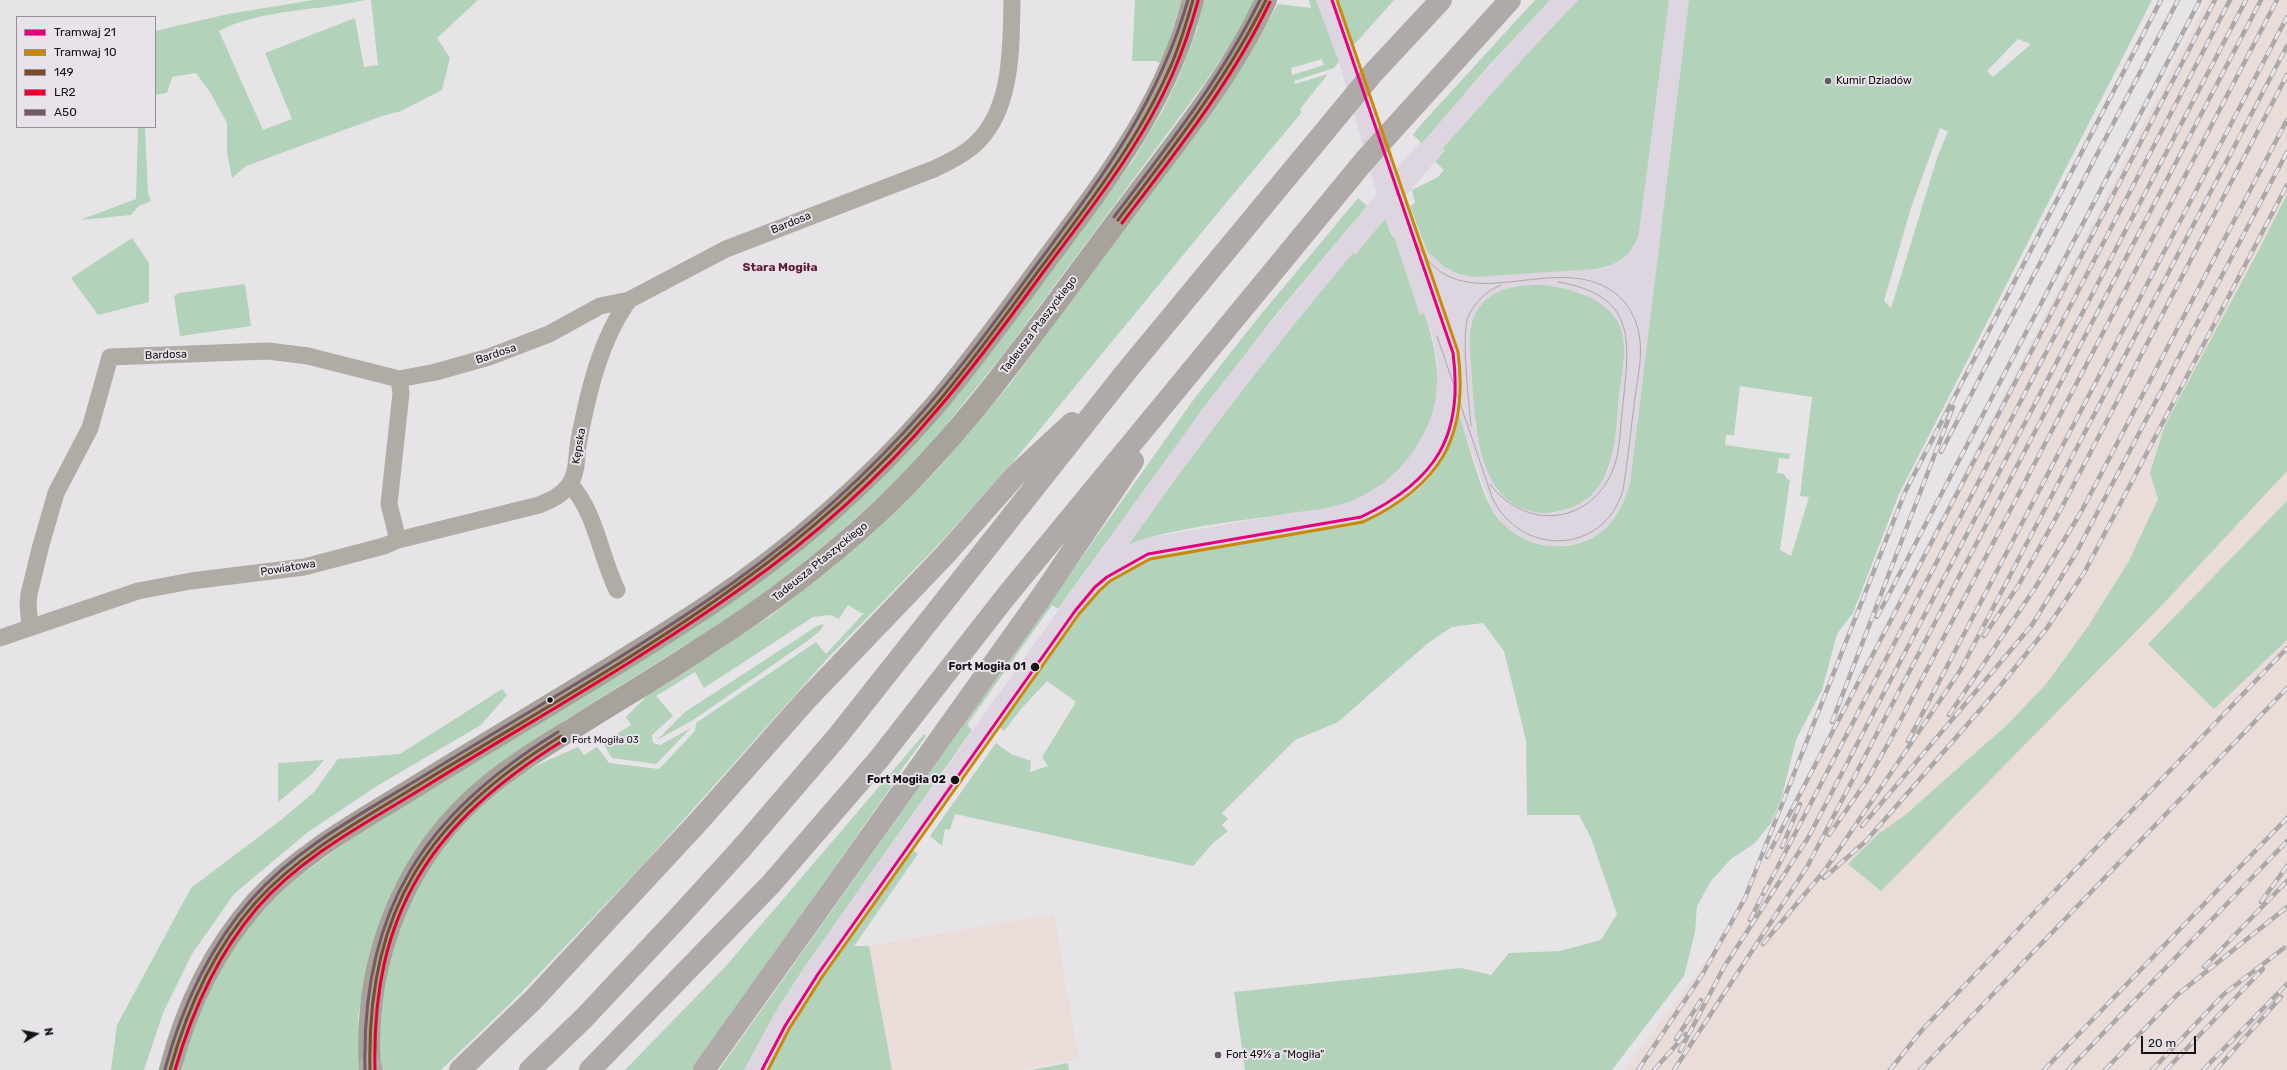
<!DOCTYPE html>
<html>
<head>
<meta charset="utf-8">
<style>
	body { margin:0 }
	#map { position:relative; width:2287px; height:1070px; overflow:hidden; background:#e7e4e8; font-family:Rubik,sans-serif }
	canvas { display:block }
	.legend { position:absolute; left:16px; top:16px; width:140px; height:112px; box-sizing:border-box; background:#e8e2ea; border:1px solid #948f95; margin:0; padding:5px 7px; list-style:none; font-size:12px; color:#151316 }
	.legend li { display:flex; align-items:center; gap:8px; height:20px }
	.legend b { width:20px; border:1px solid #948f95 }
	.north { position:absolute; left:16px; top:1014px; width:40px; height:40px; -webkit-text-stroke:3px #e8e2ea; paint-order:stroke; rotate:80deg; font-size:11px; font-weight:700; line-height:16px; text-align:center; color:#151316 }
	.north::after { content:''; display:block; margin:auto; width:14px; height:18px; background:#151316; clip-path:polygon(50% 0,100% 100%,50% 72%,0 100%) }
	.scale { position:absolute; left:2141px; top:1036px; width:55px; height:18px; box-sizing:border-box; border:2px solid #151316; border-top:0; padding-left:5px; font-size:12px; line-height:14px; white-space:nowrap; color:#151316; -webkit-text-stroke:3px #e8e2ea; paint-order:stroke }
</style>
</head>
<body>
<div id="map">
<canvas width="2287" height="1070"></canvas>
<ul class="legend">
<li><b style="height:5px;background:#e5007d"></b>Tramwaj 21</li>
<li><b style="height:5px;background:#ca8904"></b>Tramwaj 10</li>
<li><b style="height:5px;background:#7a4b2a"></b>149</li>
<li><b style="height:5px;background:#e4002b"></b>LR2</li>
<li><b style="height:5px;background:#755a61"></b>A50</li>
</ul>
<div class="north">N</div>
<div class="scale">20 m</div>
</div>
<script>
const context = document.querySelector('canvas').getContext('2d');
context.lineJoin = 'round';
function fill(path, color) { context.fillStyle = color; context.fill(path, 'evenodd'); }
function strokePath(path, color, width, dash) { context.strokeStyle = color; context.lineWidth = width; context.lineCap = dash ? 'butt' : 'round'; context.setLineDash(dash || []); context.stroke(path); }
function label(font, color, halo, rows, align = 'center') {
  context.font = font + ' Rubik,sans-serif'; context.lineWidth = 4; context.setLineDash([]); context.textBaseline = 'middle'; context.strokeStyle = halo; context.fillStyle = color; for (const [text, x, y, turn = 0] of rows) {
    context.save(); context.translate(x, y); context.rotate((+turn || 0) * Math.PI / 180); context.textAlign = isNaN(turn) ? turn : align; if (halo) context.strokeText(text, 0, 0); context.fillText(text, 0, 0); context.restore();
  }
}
fill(new Path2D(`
	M1316,0H1337L1396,169L1550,0H1578L1530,51L1444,148L1445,150L1405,197L1424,245L1432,256L1443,266L1595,269L1605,268L1620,261L1634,247L1639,233L1669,0H1689L1630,484L1626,499L1619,512L1608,526L1597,536L1576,544L1552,547L1522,538L1504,525L1491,507L1458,413L1451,440L1436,469L1419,489L1383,513L1333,528L1163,555L1137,564L1122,572L1097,592L999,727H997L811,992L767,1070H744L776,1011L805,966L1168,456L1239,361L1377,194L1339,62ZM1385,220L1395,239L1420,315L1424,314L1433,338L1437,361V390L1432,411L1425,433L1411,453L1394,474L1374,490L1340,505L1146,538L1353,254L1355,255ZM1544,285L1583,293L1604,307L1616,320L1624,359L1613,452L1608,472L1598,488L1565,510L1552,513L1532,511L1516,504L1501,492L1487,469L1475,427L1470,333L1471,325L1488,298L1494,294L1514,287Z`), '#ddd5df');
fill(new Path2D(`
	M2207,0H2287V1070H1624L1727,933Z
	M1054,914L1064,972L1065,989L1068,995L1079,1059L1021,1070H892L869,946Z`), '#eadcd8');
fill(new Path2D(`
	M313,0H365C319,11 260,9 219,31L263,130L292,119L265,53L355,18L364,67L378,65L371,0H478L437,38L450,58L442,90L401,111L382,116L246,166L232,178L227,153V123L210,92L196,73L172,77L167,93L155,95V31L228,14Z
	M1135,0H1182L1162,64L1155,61H1132Z
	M1204,0H1255L1231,44L1204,84L1006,351L925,451L883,493L830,541L784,578L730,617L562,722L450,808L425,837L394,887L371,948L358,1016L360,1070H182C193,1004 230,939 279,894C300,874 324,859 347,842L803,548L1076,239L1134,159L1163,110L1180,74L1197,30Z
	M1309,0H1316L1339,62L1334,68L1294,81L1295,84L1328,74L1300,109L1302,112L1226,203L1013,462L939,544L828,658L643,865L519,995L441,1070H384C374,1055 380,1016 383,998C387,974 390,949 399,927C423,868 464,811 518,776C536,764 558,756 578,747L584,755L597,747L609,763L659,769L695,731L696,723L816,642L826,654L864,613H861L848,605L839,619L830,615L813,617L704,688L695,672L656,696L673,716L652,735L653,743L660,745L691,728L656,764L612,758L603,743L631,725L626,717L649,694L772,615L832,568L900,507L935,472L1010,384L1184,149L1247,59L1278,4L1311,8ZM1322,59L1324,65L1292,75L1291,68Z
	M1337,0H1394L1353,46Z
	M1535,0H1550L1484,71L1422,143L1413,135L1417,129Z
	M1578,0H1669L1639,233C1633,255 1617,266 1595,269L1474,277L1459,274L1443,266L1427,251L1410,206L1415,203L1412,190L1438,177L1444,170L1435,162L1445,150L1443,148L1530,51Z
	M1689,0H2152L1899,494L1853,613L1837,634L1822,690L1796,740L1782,796L1771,823L1755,843L1731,859L1711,881L1697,906L1695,932L1684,976L1612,1070H1245L1234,992L1461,968L1491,975L1509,953L1560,951L1601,940L1617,914L1591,838L1579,815H1527L1526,741L1515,695L1504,651L1483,623L1452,627L1428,643L1338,722L1295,740L1222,813L1228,819L1222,825L1228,831L1212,844L1193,866L955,814L950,830L945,829L942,846L930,836L996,743L1011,754L1031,761L1030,772L1048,766L1042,757L1076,702L1047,681L1021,709L1004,731L999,727L1097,592L1109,581L1137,564L1163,555C1203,547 1243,542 1283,536C1366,523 1441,509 1458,412C1468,440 1481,496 1497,517C1524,551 1576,557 1607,527C1619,515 1625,500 1630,484ZM2018,39L2031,44L1993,77L1987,71ZM1940,128L1948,132L1938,155L1891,308L1884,301L1911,208ZM1740,386L1812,397L1800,496L1809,497L1791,556L1780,550L1790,480L1787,479L1784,474L1777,473L1779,458L1789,459L1790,454L1725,445L1726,435H1734Z
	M138,127H145L148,193L151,201L139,206L131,215L80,220L136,199Z
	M2287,194V471L2164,603L1881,891L1848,864L1877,835L1904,816L2008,724L2047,683L2089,625L2129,561L2158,499L2150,473L2165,425L2260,248Z
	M1358,198L1367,206L1274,317L1204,407L1058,609L1052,605L976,712L967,725L972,730L805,966L776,1011L744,1070H719L1194,399L1262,313Z
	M1385,219L1391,234L1395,239L1420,315L1424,313C1439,356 1445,398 1421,439C1408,462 1388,483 1364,495C1342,507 1316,510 1291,513C1238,522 1179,526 1129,544C1200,444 1274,347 1353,253L1355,255Z
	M132,238L149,263V302L98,315L71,278Z
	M245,284L251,326L180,336L174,296L179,293Z
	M1544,285C1571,289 1599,295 1616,319C1630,342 1622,372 1619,397C1615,437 1616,492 1570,508C1561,511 1552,513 1542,513C1477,508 1475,424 1472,377C1471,352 1464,324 1482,304C1498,286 1522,285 1544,285Z
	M2287,501V640L2214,709L2148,644Z
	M824,624L821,630L806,642L693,720L657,740L685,712L817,626Z
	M502,689L507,695L481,725L377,786L308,832L234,894L192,954L163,1013L144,1070H111L117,1025L191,888L281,820L314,792L338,759L400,754Z
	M924,734L926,736L891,784V787L692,1070H625L726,966Z
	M324,760L312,774L278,802V763Z
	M912,850L918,854L854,946H869L892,1070H767L811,992Z
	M1068,1063L1069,1070H1031Z`), '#b2d2ba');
strokePath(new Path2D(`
	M570,484C596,513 600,555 617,590
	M398,540L389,504L401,393L399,379
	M30,627L28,604L29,594L41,545L56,493L90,428L110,357L268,351L308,356L399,379L436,372L489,357L549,334L600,306L629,300L726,249L934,169C947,163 961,156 972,147C1013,113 1011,48 1012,0
	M0,638L138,591L191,581L304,567L384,546L398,540L539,505C551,500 561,496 569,485C578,473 576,455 579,440C588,393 600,340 629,300`), '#b0aba5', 17);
strokePath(new Path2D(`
	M170,1070C186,1007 213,951 256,902C302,851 366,818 423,782C518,723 616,667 709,605C791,550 867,484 932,409C973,361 1010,309 1048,258C1108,178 1169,99 1193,0
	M370,1070C363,970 398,870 471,801C503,771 540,749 577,726C620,699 664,673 706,645C768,606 825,562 878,513C972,425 1044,318 1121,216C1172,147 1230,79 1266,0`), '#a7a39c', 22);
strokePath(new Path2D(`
	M370,1065L372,1070
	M460,1070L533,1000L700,820L807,699L945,555L1015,476L1072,423
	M530,1070L584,1018L676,920L740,850L837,737L1125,373L1373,73L1441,0
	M590,1070L771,884L879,759L1007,595L1365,160L1510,0
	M704,1070L1044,593L1133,461`), '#afaaa7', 22);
strokePath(new Path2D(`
	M1412,233C1452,333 1551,245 1615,293C1628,303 1636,318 1639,334C1643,354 1638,377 1635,397C1631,428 1628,459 1623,490C1604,556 1519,557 1492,497L1437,336
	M1471,426C1469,402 1461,337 1468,317C1474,303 1486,291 1501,285
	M1490,484C1524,530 1588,526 1612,472C1621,452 1620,425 1623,403C1630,339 1636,295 1558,282`), '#aca8a7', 1);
const rail = new Path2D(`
	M1941,452L2178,0
	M1877,617L2200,0
	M1984,636L2018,586L2062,507L2287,75
	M1949,715L2035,588L2081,512L2287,120
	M1832,722L1953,407
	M1908,741L2287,17
	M1862,826L2032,625L2076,553L2287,152
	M1829,835L1866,782L1888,744L2277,0
	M1782,847L1800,804
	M1767,857L2215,0
	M1824,878L1866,841L1993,695L2047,628L2084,573L2287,185
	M1764,893L2230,0
	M2261,902L2287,866
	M1750,920L1766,888
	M1763,944L1825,870L1960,671L2287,46
	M2204,967L2287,881
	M1676,1039L1701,1000
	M1680,1051L1724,967L1808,838L2246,0
	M1638,1070L1702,975L1745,898L1905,492L2161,0
	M1654,1070L1686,1034
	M1674,1070L1807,867L2261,0
	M1890,1070L1922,1030L2287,648
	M1920,1070L2287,688
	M2044,1070L2287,818
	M2068,1070L2287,841
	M2105,1070L2177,995L2287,907
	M2152,1070L2224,994L2284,948
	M2166,1070L2263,969
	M2203,1070L2287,984
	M2216,1070L2281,997`);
strokePath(rail, '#aca8a7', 4.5);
strokePath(rail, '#e8e2ea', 3, [9]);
strokePath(new Path2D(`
	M1118,220C1172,149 1226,80 1266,0
	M170,1070C187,1009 213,950 256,902C302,851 365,818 423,782C529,717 639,656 740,583C810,533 875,474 932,409C970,365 1004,317 1039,270C1086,207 1136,144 1168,72C1179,49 1186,24 1193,0
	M370,1070C366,910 428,818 561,736`), '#7a4b2a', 3);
strokePath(new Path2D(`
	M1122,223C1176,152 1231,83 1270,2
	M175,1070C192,1011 217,955 257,908C302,856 366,823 423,788C529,722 639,661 740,589C813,538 880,478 937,410C975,366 1010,318 1044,271C1091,208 1141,146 1173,73C1183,50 1191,26 1198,1
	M375,1070C371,912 432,822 564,740`), '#e4002b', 3);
strokePath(new Path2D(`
	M1114,217C1167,147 1221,79 1260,0
	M165,1069C182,1007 208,949 251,900C296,849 359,815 417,780C523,714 632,654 734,582C804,532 869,473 926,408C966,362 1002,312 1038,263C1102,177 1157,106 1188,0
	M365,1070C361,909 424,815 558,732`), '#755a61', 3);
strokePath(new Path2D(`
	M762,1070L785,1026L818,974L1075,611L1095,587L1107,577L1148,554L1361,517C1436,481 1464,436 1453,353L1332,0`), '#e5007d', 3);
strokePath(new Path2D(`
	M768,1070L789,1029L822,977L1079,614L1099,591L1110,581L1150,559L1363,522C1440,486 1469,437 1458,352L1337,0`), '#ca8904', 3);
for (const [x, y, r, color] of [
	[1828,81,4,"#5e5c60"],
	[1035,667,5,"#151316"],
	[550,700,3.5,"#151316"],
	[564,740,3.5,"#151316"],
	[955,780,5,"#151316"],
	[1218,1055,4,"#5e5c60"]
]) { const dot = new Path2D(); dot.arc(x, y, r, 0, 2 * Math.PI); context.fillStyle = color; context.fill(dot); strokePath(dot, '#e8e2ea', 1.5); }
label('10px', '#151316', '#e8e2ea', [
	["Fort Mogiła 03",572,740]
], 'left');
label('11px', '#151316', '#e8e2ea', [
	["Kumir Dziadów",1836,81],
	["Fort 49½ a \"Mogiła\"",1226,1055]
], 'left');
label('11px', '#151316', '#e8e2ea', [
	["Bardosa",791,223,-22],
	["Tadeusza Ptaszyckiego",1039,325,-53],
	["Bardosa",496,354,-19],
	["Bardosa",166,355,-2],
	["Kępska",579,446,-80],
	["Tadeusza Ptaszyckiego",820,562,-39],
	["Powiatowa",288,568,-9]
]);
label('bold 11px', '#151316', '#e8e2ea', [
	["Fort Mogiła 01",1026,667],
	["Fort Mogiła 02",946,780]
], 'right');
label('bold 12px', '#5e1c35', '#e8e2ea', [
	["Stara Mogiła",780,268]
]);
</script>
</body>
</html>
